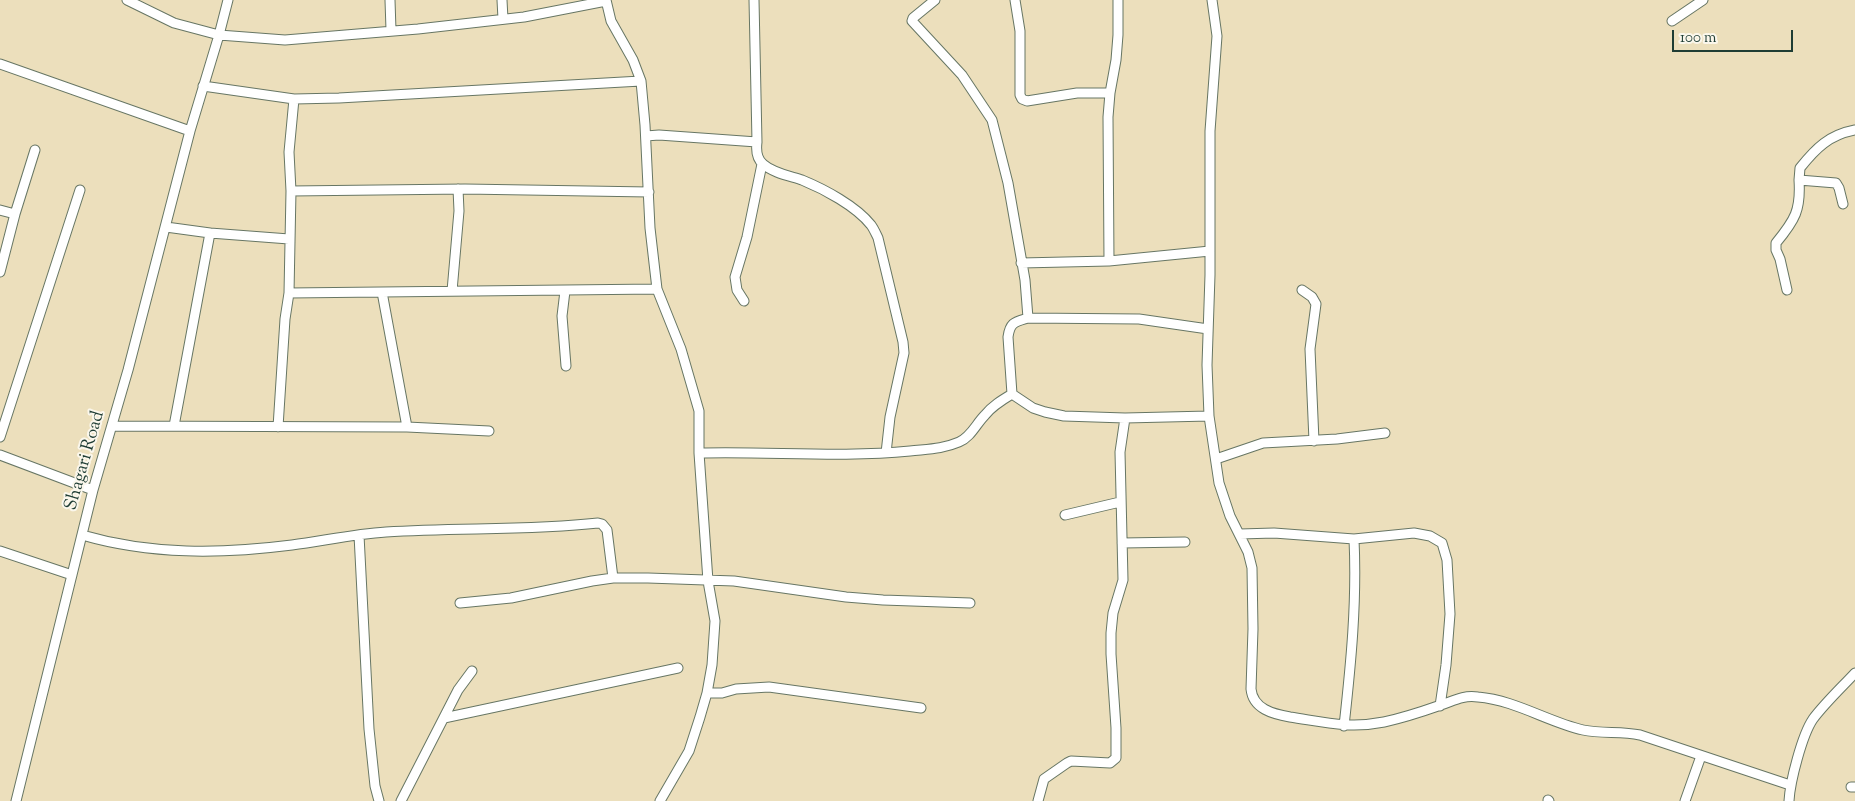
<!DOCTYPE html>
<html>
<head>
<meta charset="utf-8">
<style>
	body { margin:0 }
	#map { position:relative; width:1855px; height:801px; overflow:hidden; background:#ecdfbc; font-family:"Sorts Mill Goudy",serif }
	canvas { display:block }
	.scale { position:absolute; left:1672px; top:30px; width:121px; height:22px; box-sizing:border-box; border:2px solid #1f3d34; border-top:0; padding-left:6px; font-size:15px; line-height:18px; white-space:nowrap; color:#1f3d34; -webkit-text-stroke:4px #fbf7ec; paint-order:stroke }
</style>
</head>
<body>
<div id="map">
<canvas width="1855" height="801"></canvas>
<div class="scale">100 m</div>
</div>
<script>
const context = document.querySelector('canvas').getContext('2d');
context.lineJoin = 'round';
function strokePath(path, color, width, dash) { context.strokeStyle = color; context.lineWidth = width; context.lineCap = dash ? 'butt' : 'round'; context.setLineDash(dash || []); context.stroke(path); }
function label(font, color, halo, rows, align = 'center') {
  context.font = font + ' "Sorts Mill Goudy",serif'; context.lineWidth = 4; context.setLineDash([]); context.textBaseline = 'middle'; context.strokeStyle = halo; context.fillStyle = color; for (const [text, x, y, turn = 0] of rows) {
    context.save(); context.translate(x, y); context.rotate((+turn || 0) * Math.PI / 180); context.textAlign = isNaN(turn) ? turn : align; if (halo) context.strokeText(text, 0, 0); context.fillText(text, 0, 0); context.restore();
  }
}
const street = new Path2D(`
	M127,0L174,23L219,35L228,0
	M390,0L391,30
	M502,0L503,19
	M606,0L611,21L633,60L641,81L645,125L650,228L657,289L681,349L699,411V453L708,581L715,621L712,665L707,693L700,717L689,751L660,801
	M754,0L757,142
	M935,0L913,18L912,21L962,75L992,120L1008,183L1025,280L1028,318
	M1015,0L1020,31V95L1022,99L1027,101L1077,93H1110
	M1212,0L1217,36L1210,131V275L1207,365L1209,416L1219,483L1230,516L1248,552L1252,568L1253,629L1251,689C1253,709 1273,714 1290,717C1324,722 1349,729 1384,722C1402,718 1421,712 1438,706C1454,701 1461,695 1478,697C1515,700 1548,722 1583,730C1602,734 1621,731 1640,735L1790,785
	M1672,21L1703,0
	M0,64L190,131
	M203,86L294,99L339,98L641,81
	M646,136L659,135L757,142C756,150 757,159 763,164C773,173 790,176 802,180C824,189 856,206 871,225C874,229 876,234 878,238L903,342L904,353L890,417L886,453
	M291,191L465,189L649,192
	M1843,204L1839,188L1836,183L1799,180L1800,168C1816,148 1829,135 1855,130
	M0,210L15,214L0,272
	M15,214L35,150
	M166,227L210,233L289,239
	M1109,261L1108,117L1110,93L1116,60L1118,35V0
	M1021,263L1109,261L1210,251
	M1302,290L1312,297L1316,304L1310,349L1314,441
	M1787,290L1780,259L1776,250V243C1795,220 1801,210 1799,180
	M452,291L459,211L458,189
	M565,291L562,316L566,366
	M382,292L407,427
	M289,293L657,289
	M744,301L737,290L735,277L747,237L762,164
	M1012,394L1008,337C1010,322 1015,322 1028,318L1139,319L1208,329
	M112,426L407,427L489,431
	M174,426L210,233
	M278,427L285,319L289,293L291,191L289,152L294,99
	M0,437L80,190
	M699,453C770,451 840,458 910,451C927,449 943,449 959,442C971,437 976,424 985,415C992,406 1002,400 1012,394L1033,408L1045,412L1064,416L1125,418L1209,416
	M0,455L93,490
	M1216,459L1263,443L1337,439L1385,433
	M1065,515L1120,502
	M1240,534L1274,533L1354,539L1414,533L1430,536L1442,543L1447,560L1450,614L1446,665L1440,706
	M82,535C151,555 221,554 292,545C323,541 354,534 386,532C456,527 527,531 598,523L602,524L607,530L613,578
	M359,535L369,729L375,786L379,801
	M1122,543L1185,542
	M0,551L72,575
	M460,603L511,598L592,581L613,578H648L734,581L846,597L883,600L970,603
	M707,693H722L736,689L769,687L921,708
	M444,718L678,668
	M1344,726C1351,663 1357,602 1354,539
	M1851,787H1855
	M1548,800L1549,801
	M16,801L93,490L128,370L190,131L219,35L285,40L418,29L524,17L606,1
	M401,801L458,690L472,671
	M1038,801L1044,779L1067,763L1071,761L1110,763L1116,758V728L1111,654V633L1113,613L1123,580L1120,452L1125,418
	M1685,801L1701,756
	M1789,801C1790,782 1802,735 1813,719C1825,703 1841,688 1855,673`);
strokePath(street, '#677664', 11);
strokePath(street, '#fff', 9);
label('18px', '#1f3d34', '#fbf7ec', [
	["Shagari Road",86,461,-74]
]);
</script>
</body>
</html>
